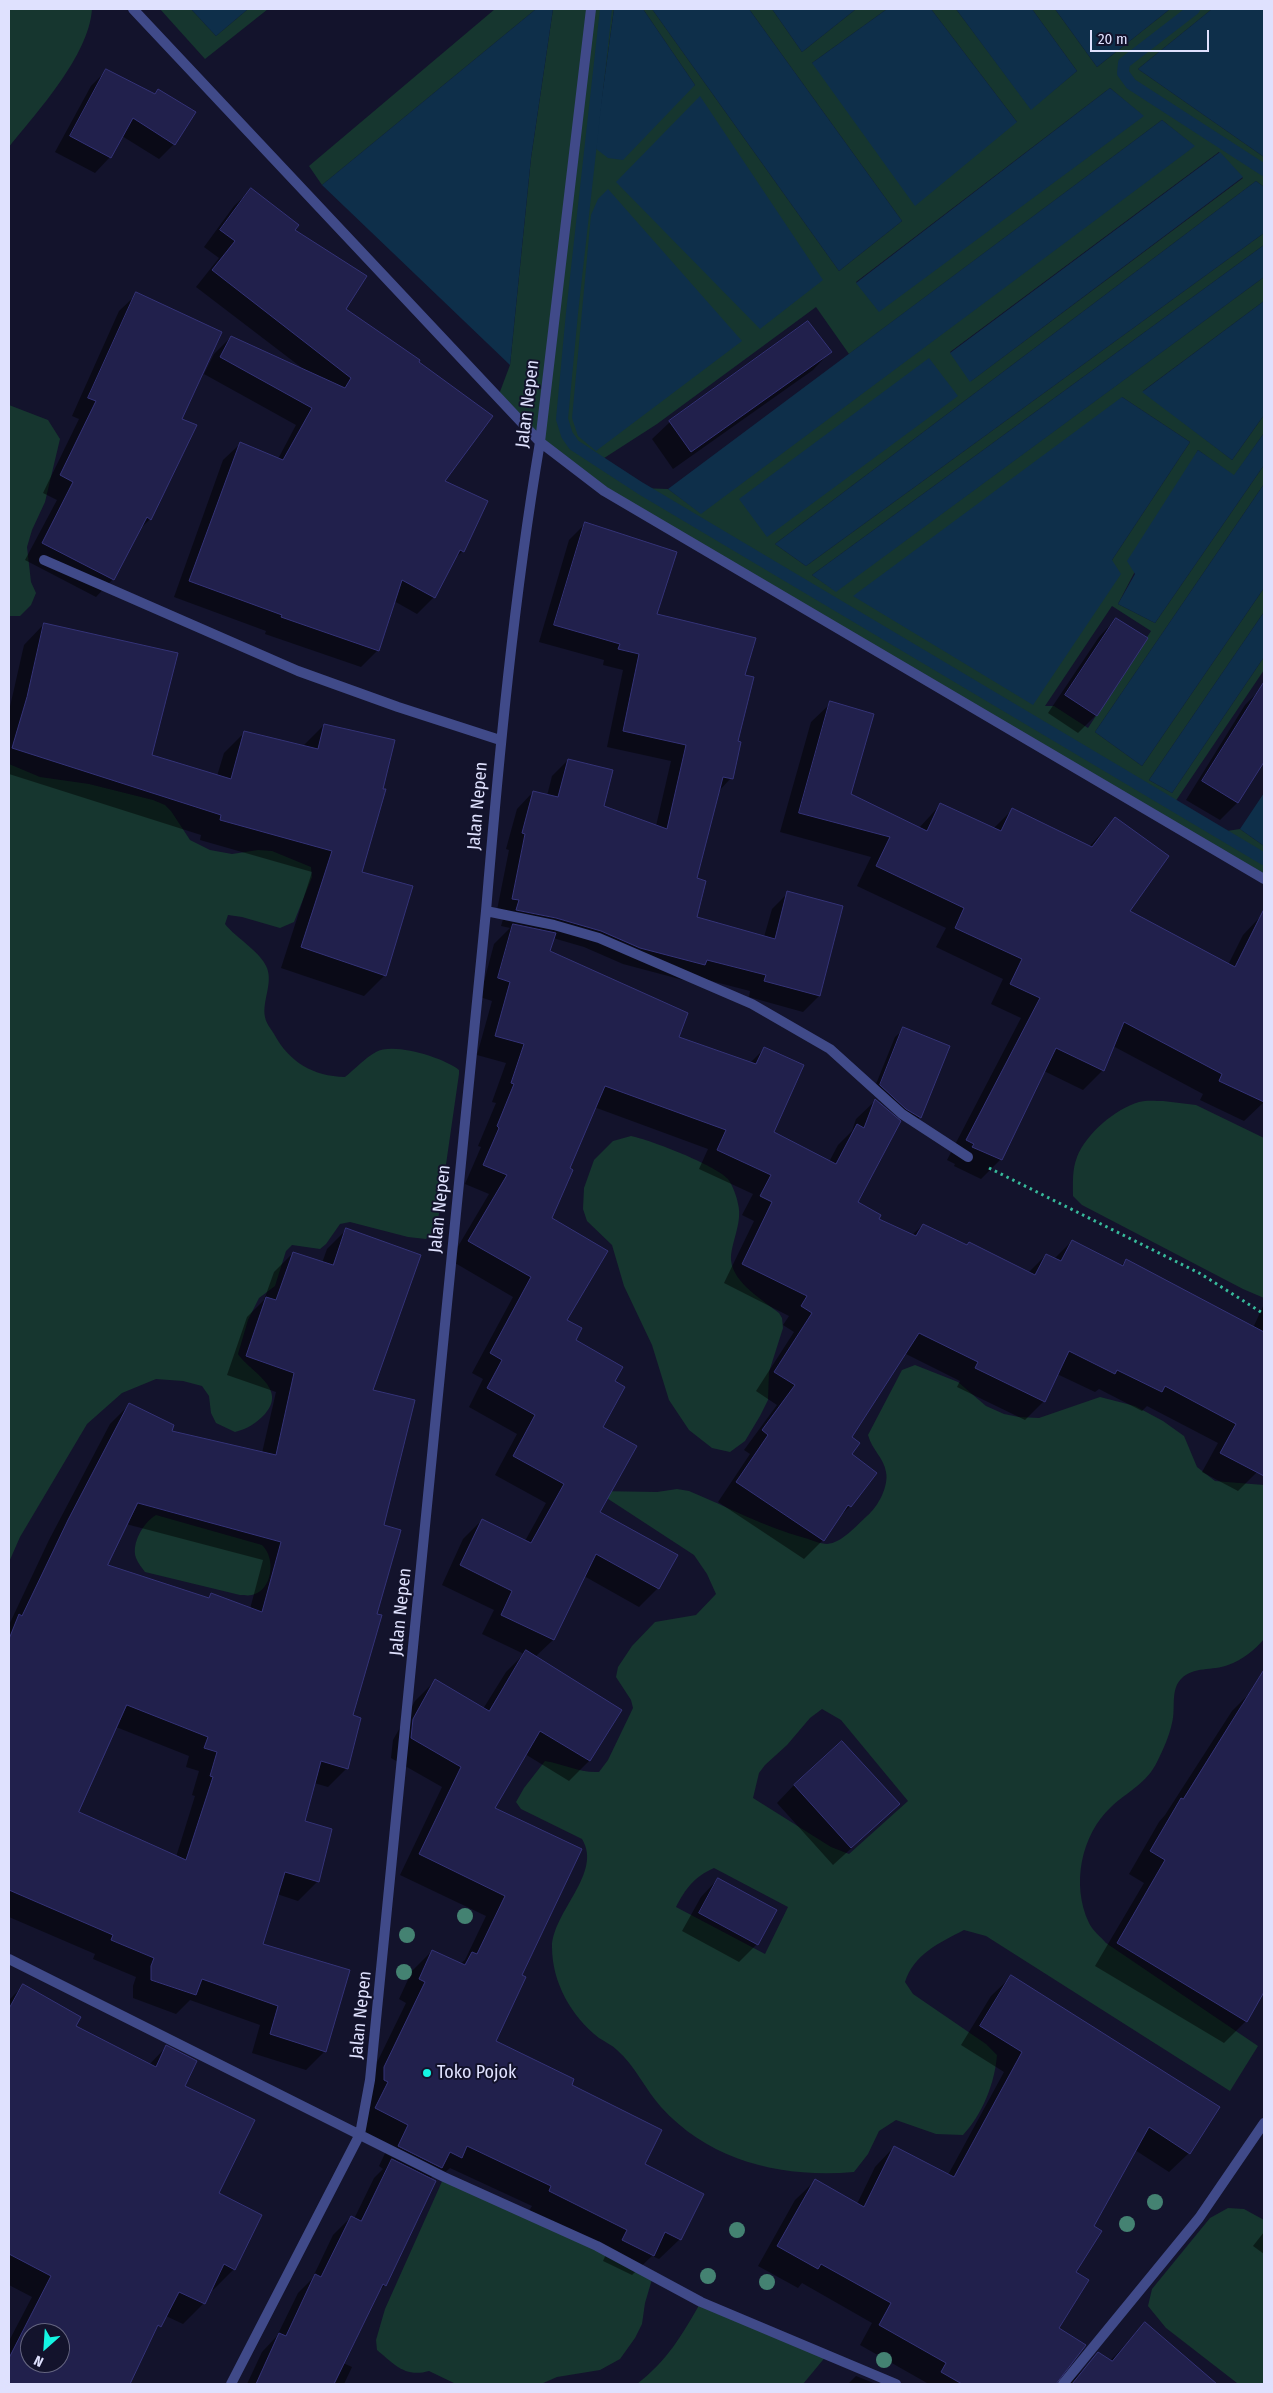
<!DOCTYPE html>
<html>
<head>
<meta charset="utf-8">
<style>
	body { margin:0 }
	#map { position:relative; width:1273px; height:2393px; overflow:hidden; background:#13132c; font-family:"Fira Sans Condensed",sans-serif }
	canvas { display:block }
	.frame { position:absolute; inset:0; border:10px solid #dfe1fe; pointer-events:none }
	.north { position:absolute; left:20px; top:2323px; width:50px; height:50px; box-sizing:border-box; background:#13132c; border:1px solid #656580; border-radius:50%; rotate:206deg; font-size:14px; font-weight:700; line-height:20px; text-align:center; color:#dfe1fe }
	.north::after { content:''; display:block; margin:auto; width:18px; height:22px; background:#14f5e3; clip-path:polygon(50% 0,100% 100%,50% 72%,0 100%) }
	.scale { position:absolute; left:1090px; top:30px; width:119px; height:22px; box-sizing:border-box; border:2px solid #dfe1fe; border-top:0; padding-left:6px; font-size:15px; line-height:18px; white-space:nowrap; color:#dfe1fe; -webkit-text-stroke:4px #13132c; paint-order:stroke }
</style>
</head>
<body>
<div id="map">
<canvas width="1273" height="2393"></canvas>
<div class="frame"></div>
<div class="north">N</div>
<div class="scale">20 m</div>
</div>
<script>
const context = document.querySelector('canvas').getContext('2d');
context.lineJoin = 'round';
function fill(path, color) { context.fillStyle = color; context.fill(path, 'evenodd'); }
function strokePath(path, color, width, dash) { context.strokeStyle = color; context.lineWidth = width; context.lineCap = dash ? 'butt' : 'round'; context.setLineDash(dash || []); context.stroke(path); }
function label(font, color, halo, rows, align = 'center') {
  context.font = font + ' "Fira Sans Condensed",sans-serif'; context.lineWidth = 4; context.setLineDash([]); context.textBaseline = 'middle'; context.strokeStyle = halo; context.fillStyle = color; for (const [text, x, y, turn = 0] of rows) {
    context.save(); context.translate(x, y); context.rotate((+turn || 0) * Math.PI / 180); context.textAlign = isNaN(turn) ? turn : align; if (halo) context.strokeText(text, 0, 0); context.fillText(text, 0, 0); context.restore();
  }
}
fill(new Path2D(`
	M9,9H92C89,55 38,111 9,147Z
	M160,9H191L216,36L248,9H268L205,59Z
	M495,9H536L322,185L309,166Z
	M553,9H614L595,148L695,85L643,9H652L839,271L902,221L749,9H772L802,52L856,9H887L812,63L1017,122L931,9H956L1031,109L1077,71L1032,9H1055L1097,67L1170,9H1212L1138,69L1264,157V187L1256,181L775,544L806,566L1264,233V245L812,575L836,591L1264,277V301L1143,391L1232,460L1264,415V433L1234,476L1198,450L1118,604L1155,623L1264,465V484L1095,732L1142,766L1264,588V612L1149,780L1172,793L1264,657V670L1173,805L1220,832L1240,829L1264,846V879L604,491L540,442L498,397L510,365L531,158ZM1110,88L1143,116L879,311L856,282ZM1162,120L1194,146L701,513L668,489L640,488L598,462L657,424L816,307L849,354ZM1219,152L1243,178L971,381L950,352ZM1122,397L1190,442L1112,560ZM1112,606L1151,631L1088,728L1054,706H1045Z
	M9,405L48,420L60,439L45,502L32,530L27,547L31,582L36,593L31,605L20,616H9Z
	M9,764L40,777L89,784L153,800L165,805L171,811L190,840L210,850L232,854L258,850L272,851L311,867L312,877L294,922L280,928L242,917L228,915L225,924C236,938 261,952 267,968C273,984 262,1001 265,1017C266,1023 271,1029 274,1034C290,1063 313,1076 345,1077C355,1069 365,1058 376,1052C394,1042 444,1058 459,1070V1074L437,1227L426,1239L408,1237L350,1222L340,1224L326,1244L320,1249L292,1245L286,1251L275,1286L259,1298L248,1320L238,1354C250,1372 288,1388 265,1414C255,1424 249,1428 235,1432L216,1423L211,1413L209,1396L202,1386L183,1381L156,1379L122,1393L87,1424L20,1537L9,1562Z
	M1163,1101L1196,1105L1264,1138V1298L1243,1289L1082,1205L1073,1196C1073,1183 1072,1170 1077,1157C1086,1134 1115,1109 1139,1102C1146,1100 1156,1101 1163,1101Z
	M631,1136C651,1140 715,1165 728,1179C732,1184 737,1197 738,1204C743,1223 730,1244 731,1260C733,1283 763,1300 779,1313L782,1318L783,1328L769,1372L768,1400L760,1416L745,1441L730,1452L712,1448L689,1430L669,1400L652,1345L624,1286L612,1245L587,1221L583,1209L584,1188L594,1160L613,1141Z
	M915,1365L958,1382L986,1406L1004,1414L1019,1417L1039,1418L1100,1397L1135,1406L1163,1421L1184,1436L1197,1467L1215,1481L1264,1485V1639C1255,1650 1242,1660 1228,1665C1213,1671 1193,1666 1181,1679C1170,1690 1176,1710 1172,1723C1169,1737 1163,1750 1157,1762C1147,1783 1127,1792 1111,1807C1081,1835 1071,1885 1089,1923C1092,1930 1101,1937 1106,1943L1258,2046L1230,2091L986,1936L964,1930C939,1943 914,1954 905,1982L913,1994L986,2044L997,2055C995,2083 982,2115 963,2135L936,2134L896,2120L879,2131L868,2154L854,2172C782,2178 711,2162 661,2107C645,2089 636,2067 617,2050C612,2045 605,2042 599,2038C571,2016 552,1982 552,1947C553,1911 603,1873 582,1839L521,1809L516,1802L524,1788L545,1761C564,1764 579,1773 599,1772L608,1760L633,1708L631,1700L616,1677L618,1667L632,1646L655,1622L696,1615L716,1594L707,1574L694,1555L596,1491L657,1492L677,1489L689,1491C728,1507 764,1527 805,1538C811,1540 821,1544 827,1544C842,1543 857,1525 867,1516C878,1507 889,1486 886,1472C884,1458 872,1450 868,1435L902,1370ZM822,1709L841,1720L908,1801L849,1854L831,1847L753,1798L759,1773L765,1765L787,1745L810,1718ZM714,1868L788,1907L765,1954L676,1907C686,1888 694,1877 714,1868Z
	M156,1515L262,1545C276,1558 273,1590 252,1595C248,1596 243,1595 240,1595L145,1572C142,1568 138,1563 136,1558C131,1543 144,1522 156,1515Z
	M444,2177L653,2276L645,2303L642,2324L635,2338L620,2359L600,2370L557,2377L541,2384H456L429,2371C405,2378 394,2364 377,2350L376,2340L385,2309Z
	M1228,2208L1244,2209L1264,2220V2384L1237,2383L1166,2328L1148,2306L1152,2289L1210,2218Z
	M701,2302L827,2355L803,2384H637C668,2360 682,2335 701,2302Z`), '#16362f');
fill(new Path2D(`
	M191,9H248L216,36Z
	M536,9H553L531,158L510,365L322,185Z
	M614,9H643L695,85L623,160L608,158L595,148Z
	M652,9H749L902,221L839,271Z
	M772,9H856L802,52Z
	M887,9H931L1017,122L915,206L812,63Z
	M956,9H1032L1077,71L1031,110Z
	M1055,9H1170L1097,67Z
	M1212,9H1264V157L1138,69Z
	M1110,88L1144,116L879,312L856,283Z
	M700,96L823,280L760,329L616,182Z
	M1162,120L1195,146L701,514L668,489Z
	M1220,152L1243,177L970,382L950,353Z
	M1256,181L1264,187V233L806,566L775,544Z
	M608,189L742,341L596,451L578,436L572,418L591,215L598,199Z
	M1264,245V277L836,592L812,575Z
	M1264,301V415L1232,460L1142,392Z
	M929,358L958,396L767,537L739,499Z
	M1122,397L1190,442L1112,560L1121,574L1033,705L853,596Z
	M1264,433V465L1155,623L1118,604L1135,574L1127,561L1198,450L1234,475Z
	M1264,484V588L1142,766L1095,732Z
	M1264,612V657L1172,793L1149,780Z
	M1264,793V846L1240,829Z`), '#0e2f4a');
fill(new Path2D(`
	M107,70L154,95L158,90L174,144L159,159L122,136L110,157L95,173L55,152L91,86Z
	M251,190L293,231L344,310L443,481L463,551L453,560L434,597L417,614L394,601L378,650L361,667L265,634L266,631L174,597L223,460L240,444L278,459L296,425L204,374L214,354L231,337L302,368L196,287L219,258L204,247L234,206Z
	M137,294L180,420L150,519L139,530L113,579L96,597L25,560L57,500L43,493L79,419L72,416L119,311Z
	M830,352L813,370L673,469L652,439L670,422Z
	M585,524L655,615L743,676L731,778L718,792L696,879V918L764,937L772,909L788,893L819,996L803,1012L749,997L750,991L692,976L687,981L623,964L584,947L553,938L548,951L678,1037L750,1063L764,1049L772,1133L829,1162L838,1145L852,1131L856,1119L875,1101L856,1203L878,1219L912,1235L923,1225L1028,1273L1046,1255L1054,1259L1072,1241L1121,1266L1126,1260L1253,1328L1264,1304V1460L1257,1472L1238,1491L1202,1472L1218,1443L1147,1406L1142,1411L1099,1389L1095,1392L1057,1374L1044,1401L1025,1420L957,1387L960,1381L904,1353L850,1438V1506L836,1521L823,1540L804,1559L718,1502L750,1454L744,1450L777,1405L756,1391L794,1332L783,1325L789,1316L724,1283L754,1221L742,1215L753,1194L699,1169L708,1149L594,1107L568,1169L551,1219L566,1321L574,1340L613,1382L601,1427L599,1513L658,1588L639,1607L584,1576L553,1640L535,1657L620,1710L589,1761L569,1781L525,1754L493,1808L520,1975L494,2042L570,2086L644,2165L680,2239L659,2259L652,2256L632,2275L603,2261L608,2250L529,2211L532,2206L450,2168L440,2177L435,2174L430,2179L385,2285L378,2292L343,2363L352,2367L344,2384H247L262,2352L277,2336L298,2293L312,2279L333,2235L351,2217L354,2219L374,2178L383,2169L379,2166L389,2145L356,2129L364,2089L406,2003L399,1999L412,1971L432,1951L460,1964L465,1960L486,1916L400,1875L442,1787L391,1758L393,1740L415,1701L435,1681L483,1709L506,1672L524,1654L482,1634L494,1610L442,1585L463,1539L482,1520L525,1541L546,1503L495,1475L517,1434L469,1407L483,1379L472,1373L513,1297L450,1260L489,1194L465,1184L481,1147L478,1146L496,1103L492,1102L506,1063L477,1055L492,1001L480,997L494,944L510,928L501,926L504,916L496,915L509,850L506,849L517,809L533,792L547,796L552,776L568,760L602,807L656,826L671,761L607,747L623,670L603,665L604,660L539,642L569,540Z
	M1116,619L1146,639L1096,715L1078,733L1048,713L1099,637Z
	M44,624L151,755L217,776L224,753L245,732L303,746L324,725L382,790L360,873L385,975L364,996L281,968L312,872L200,840L201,835L9,774V711L24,645Z
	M1263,687L1264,759L1237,803L1220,820L1186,800L1245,705Z
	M831,703L850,794L919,828L941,804L993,829L1012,810L1089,847L1115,818L1128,911L1228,965L1243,935L1262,915L1264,916V1102L1244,1121L1200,1100L1203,1094L1113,1046L1103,1070L1083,1090L1044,1071L1001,1159L981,1179L954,1166L955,1164L947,1160L1021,1018L991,1004L1003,979L936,947L946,928L857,886L871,857L780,832L811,722Z
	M904,1029L948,1047L920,1117L911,1126L898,1117L872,1094L895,1037Z
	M346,1230L371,1391L383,1526L376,1615L352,1716L347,1768L328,1787L314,1783L303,1821L331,1830L317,1882L298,1901L277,1894L261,1945L325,2051L306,2070L252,2053L260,2025L190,2000L176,2014L133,1998V1986L136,1977L93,1959L95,1954L9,1917V1625L49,1540L110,1424L129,1405L170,1432L262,1453L276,1392L227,1375L247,1317L264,1300L274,1272L293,1253L322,1263L327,1249ZM126,1524L263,1560L250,1609L212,1594L207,1599L106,1566ZM116,1727L189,1756L186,1767L199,1771L192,1795L195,1796L176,1857L77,1812Z
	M1254,1689L1264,1695V1982L1262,1985L1264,1990L1246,2021L1224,2043L1095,1966L1144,1883L1129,1874L1159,1822L1165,1815L1232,1711Z
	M794,1785L880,1822L833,1865L777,1803Z
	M718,1879L757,1944L739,1962L682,1931L701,1897Z
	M1011,1977L1189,2153L1169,2172L1135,2150L1093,2227L1074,2273L1057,2328L1055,2382L1053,2384H927V2383L860,2345L872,2323L802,2283L798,2288L758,2266L795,2200L815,2181L857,2204L875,2167L894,2147L948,2175L1004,2072L961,2045L991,1996Z
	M23,1986L75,2026L149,2065L166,2047L183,2087L217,2194L234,2269L213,2290L211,2288L204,2303L183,2324L166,2316L153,2333L128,2384H9V2341L32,2297L9,2285V2000ZM30,2333H60V2363H30Z
	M1264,2232V2254L1253,2246Z
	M1145,2324L1215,2384H1069L1098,2354L1110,2361Z
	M856,2376L876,2384H848Z`), '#0007');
strokePath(new Path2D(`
	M606,9L572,313L562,419L567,435L574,445L640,488L1264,859
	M1194,9L1124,63L1123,73L1131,84L1264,170`), '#0e2f4a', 12);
const building = new Path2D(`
	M106,69L155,94L158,89L196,112L175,145L133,118L111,158L70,136Z
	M251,188L299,225L295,230L367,276L346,309L420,360L419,362L493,416L445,481L488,501L464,552L460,550L435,598L402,580L379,651L281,617L282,615L189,581L240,442L283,460L312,408L220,357L231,336L345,388L351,378L212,270L235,241L220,230Z
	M136,292L222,332L182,419L197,425L151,520L147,517L114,580L42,543L73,482L60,475L96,401L88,398Z
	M808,321L832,352L691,452L669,421Z
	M585,522L677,552L657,614L756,638L745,675L754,677L738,741L741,742L733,779L723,777L697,878L706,881L697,917L775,939L787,891L843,906L820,996L764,981L766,975L707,960L705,965L640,948L601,931L556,918L516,910L519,900L512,899L525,834L522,833L533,791L558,797L568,759L613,770L604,806L667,829L686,745L623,731L639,654L618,649L620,644L554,625Z
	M1116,618L1148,638L1097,716L1065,695Z
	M44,623L178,653L152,755L231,779L244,731L318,749L324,724L395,740L383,789H386L362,872L413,886L386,976L301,947L332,851L220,820L221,815L12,748L27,697Z
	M1264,682V762L1238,803L1202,781Z
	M830,701L874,714L851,794L927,831L940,803L1001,831L1012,808L1092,847L1115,817L1169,856L1130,911L1235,967L1264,909V1102L1219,1081L1222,1074L1124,1022L1104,1071L1056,1048L1002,1160L972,1147L974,1144L966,1140L1040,998L1010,984L1022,959L955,928L964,908L876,866L890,837L799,813Z
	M513,924L556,933L550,951L688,1013L679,1037L756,1064L764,1047L804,1065L774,1132L836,1164L857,1124L864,1128L875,1099L901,1121L858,1202L881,1215L879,1219L916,1236L923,1224L967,1245L969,1242L1035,1275L1046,1254L1061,1261L1072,1240L1123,1266L1126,1259L1264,1332V1476L1220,1453L1236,1424L1165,1386L1162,1392L1117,1370L1115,1374L1069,1351L1045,1402L975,1368L978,1362L919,1333L852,1437L860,1443L852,1454L877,1473L851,1507L848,1505L824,1541L736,1482L768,1435L762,1430L795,1385L774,1372L812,1313L801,1306L807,1296L742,1264L772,1202L760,1196L771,1175L717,1150L726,1130L605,1086L570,1168L573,1170L552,1218L608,1251L567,1320L582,1328L576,1340L623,1367L615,1381L625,1387L603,1427L637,1446L600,1512L678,1555L659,1589L596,1554L554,1640L501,1615L512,1591L460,1565L482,1519L531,1543L564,1484L513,1456L535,1415L487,1388L502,1360L490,1353L531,1277L468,1241L507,1175L483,1165L499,1128L497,1126L514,1084L511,1083L524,1044L495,1036L510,982L498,978Z
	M903,1027L950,1046L921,1118L906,1109L880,1085Z
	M346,1228L421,1255L373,1390L415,1400L384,1525L401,1530L377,1614L382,1615L353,1715L361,1718L348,1769L321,1761L305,1821L332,1829L319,1882L285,1872L263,1944L350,1970L326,2052L270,2034L278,2006L202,1979L196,1995L151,1980V1966L154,1958L111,1940L113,1935L9,1890V1639L19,1614L22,1616L68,1520L129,1403L174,1425L172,1431L276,1455L294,1373L246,1356L266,1297L276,1300L293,1252L333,1265ZM138,1503L281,1542L262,1612L211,1593L209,1598L108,1565ZM127,1705L208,1737L204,1748L217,1752L210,1776L213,1777L186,1860L79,1812Z
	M526,1650L622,1710L590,1761L540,1731L495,1808L582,1849L522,1975L526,1977L496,2041L574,2079L572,2085L662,2130L645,2164L704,2194L681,2240L665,2232L654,2256L622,2240L627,2230L549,2191L551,2186L467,2146L462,2158L450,2152L442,2168L398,2146L408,2125L375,2108L388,2082L384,2080V2067L425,1982L419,1979L432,1950L465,1965L472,1952L477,1954L505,1896L419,1854L461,1767L411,1738L413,1719L435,1679L489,1711Z
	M1264,1670V1992L1247,2022L1117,1943L1165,1860L1150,1851L1181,1798L1183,1799Z
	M842,1741L900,1804L851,1848L794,1785Z
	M718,1878L777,1910L758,1945L699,1913Z
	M1011,1975L1220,2107L1190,2154L1149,2127L1094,2226L1102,2231L1076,2272L1089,2280L1059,2328L1086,2345L1056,2384H962L941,2372L946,2363L879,2325L891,2303L821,2264L818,2269L777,2246L815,2179L864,2207L894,2146L954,2177L1022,2052L980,2026Z
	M23,1984L81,2017L76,2026L156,2067L166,2045L197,2061L185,2086L255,2120L219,2193L262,2215L235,2270L224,2264L205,2304L179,2292L161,2327L158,2325L130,2384H9V2358L51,2276L9,2254V2009ZM30,2333H60V2363H30Z
	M392,2159L436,2181L386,2286L383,2284L334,2384H256L279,2333L286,2336L315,2274L321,2277L351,2216L361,2221Z
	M1145,2322L1217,2384H1072L1098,2352L1112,2361Z`);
fill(building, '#21204c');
strokePath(building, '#343377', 1);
strokePath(new Path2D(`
	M989,1168L1201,1274L1264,1314`), '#37ba9b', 3, [2.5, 4]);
strokePath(new Path2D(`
	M133,9L540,442L604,491L1264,879
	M44,560L298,671L398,707L500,740
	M486,911L554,925L599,938L752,1004L830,1049L902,1114L968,1157
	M9,1959L444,2177L597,2246L701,2302L896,2384
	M231,2384L360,2134L370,2080L486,911C499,754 514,597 540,442L591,9
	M1063,2384L1199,2218L1264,2123`), '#404a89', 10);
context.fillStyle = '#448272';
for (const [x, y] of [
	[465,1916],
	[407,1935],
	[404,1972],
	[1155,2202],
	[1127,2224],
	[737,2230],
	[708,2276],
	[767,2282],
	[884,2360]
]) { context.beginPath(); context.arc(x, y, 8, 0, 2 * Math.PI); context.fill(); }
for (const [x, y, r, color] of [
	[427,2073,5,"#14f5e3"]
]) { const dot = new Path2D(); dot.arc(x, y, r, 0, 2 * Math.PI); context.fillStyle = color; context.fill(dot); strokePath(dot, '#13132c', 2); }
label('18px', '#dfe1fe', '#13132c', [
	["Jalan Nepen",528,404,-83],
	["Jalan Nepen",478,806,-85],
	["Jalan Nepen",440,1209,-84],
	["Jalan Nepen",401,1612,-84],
	["Jalan Nepen",361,2015,-84]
]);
label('18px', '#dfe1fe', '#13132c', [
	["Toko Pojok",437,2073]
], 'left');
</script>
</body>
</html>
